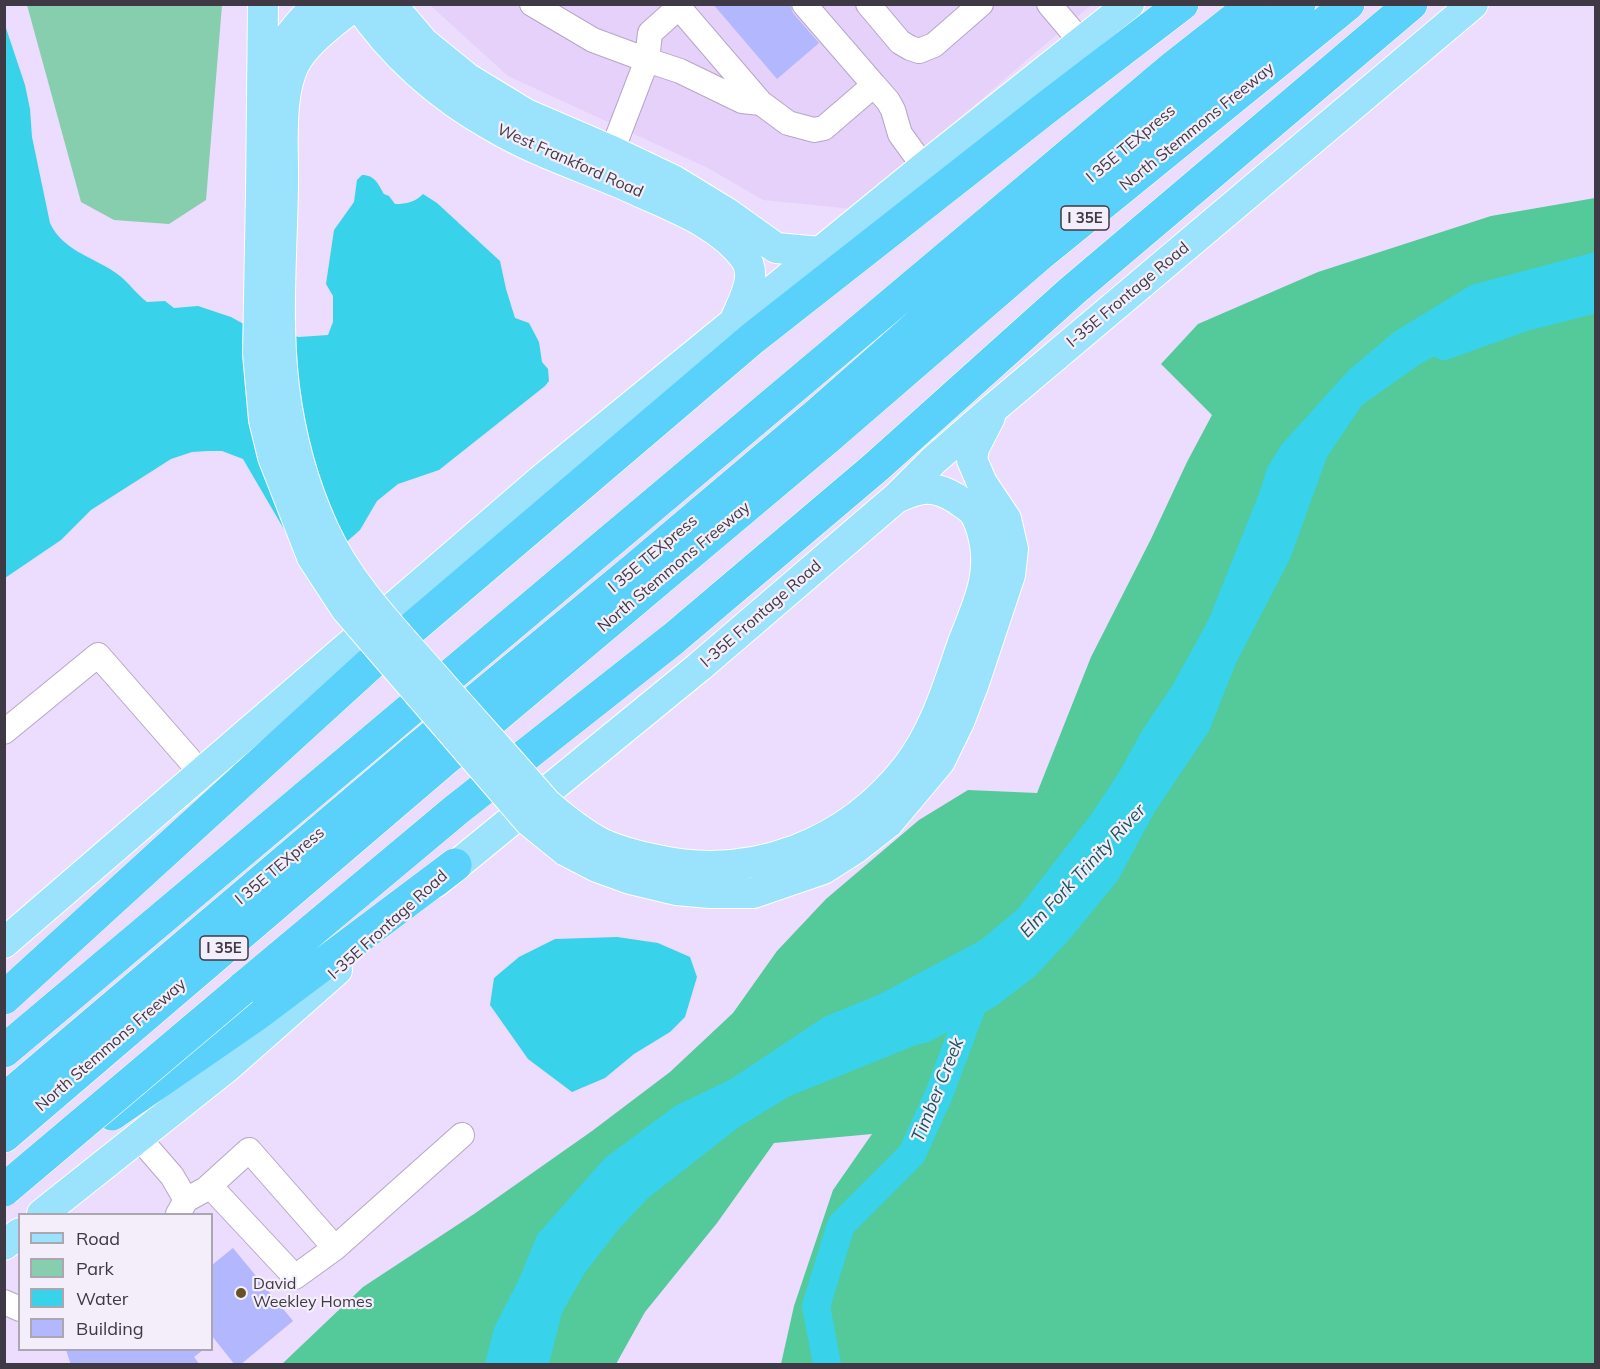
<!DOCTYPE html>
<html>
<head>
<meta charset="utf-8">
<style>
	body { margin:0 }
	#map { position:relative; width:1600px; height:1369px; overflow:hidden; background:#ecdcfd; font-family:Mulish,sans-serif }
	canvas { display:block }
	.frame { position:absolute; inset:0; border:6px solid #3f3946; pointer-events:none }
	.legend { position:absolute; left:18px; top:1213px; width:195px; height:138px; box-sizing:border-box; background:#f4eefb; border:2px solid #aca6b3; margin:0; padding:8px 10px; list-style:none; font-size:18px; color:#3f3946 }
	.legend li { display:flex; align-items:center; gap:12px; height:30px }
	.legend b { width:30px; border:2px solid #aca6b3 }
</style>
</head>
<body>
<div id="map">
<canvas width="1600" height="1369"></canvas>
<div class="frame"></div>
<ul class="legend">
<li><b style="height:8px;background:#9be3fd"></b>Road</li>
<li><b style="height:16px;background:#86cead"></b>Park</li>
<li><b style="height:16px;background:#39d2eb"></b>Water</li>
<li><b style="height:16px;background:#b2b7fe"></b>Building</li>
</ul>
</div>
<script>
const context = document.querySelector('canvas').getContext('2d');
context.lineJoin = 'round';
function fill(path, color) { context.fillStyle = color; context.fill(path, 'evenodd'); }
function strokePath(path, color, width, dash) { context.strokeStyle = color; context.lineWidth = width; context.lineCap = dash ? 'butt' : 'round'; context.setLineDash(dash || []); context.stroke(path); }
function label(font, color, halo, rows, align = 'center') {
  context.font = font + ' Mulish,sans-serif'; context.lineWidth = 4.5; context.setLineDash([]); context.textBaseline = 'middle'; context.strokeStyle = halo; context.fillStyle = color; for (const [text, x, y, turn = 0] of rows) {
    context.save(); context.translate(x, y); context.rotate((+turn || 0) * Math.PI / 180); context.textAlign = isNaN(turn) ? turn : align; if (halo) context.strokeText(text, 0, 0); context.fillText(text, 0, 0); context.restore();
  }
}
fill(new Path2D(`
	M430,5H1091L853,209L763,200L708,168L508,76Z`), '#e5d1f9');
fill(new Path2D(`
	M27,5H222L206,200L169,224L114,220L81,202Z`), '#86cead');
fill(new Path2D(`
	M1595,198V1364H781L794,1306L833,1190L872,1134L774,1143L717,1223L645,1312L616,1364H282L363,1287L474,1214L592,1131L670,1072L733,1013L777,951L826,899L919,820L968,790L1037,793L1091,657L1151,539L1187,462L1212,415L1161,364L1198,324L1318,272L1491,216Z`), '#54c99a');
fill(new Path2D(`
	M4,22L25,85L30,109L32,137L50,223C62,250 93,257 116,273C129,282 136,294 147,302L165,301L174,308L198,306L231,317L249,327L299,337L328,335L333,322V296L326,284L334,230L354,202L357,180L362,175C375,175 378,184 384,194L389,196L395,204C407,204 415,202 423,194L437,203L500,261L506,289L515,318L529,323L539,342L542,362L548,369L549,381L545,386L439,470L398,484L377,501L360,530L342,546L302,560L243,459L222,451H208L192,452L171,459L91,510L61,540L5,578Z
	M1595,252V284L1561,302L1539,306L1488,328L1420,364L1362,405L1327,457L1290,559L1236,663L1209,731L1154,813L1118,880L1068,941L1035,976L996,1006L929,1042L916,1045L790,1096L739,1127L648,1198L618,1230L584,1274L562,1313L549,1364H485L494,1328L520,1277L537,1235L605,1158L675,1106L731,1079L824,1017L878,995L981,940L1018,909L1090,816L1118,774L1143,729L1172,686L1208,621L1260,491L1267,468L1282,444L1349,370L1394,332L1471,285Z
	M617,937L658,943L690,957L697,977L685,1017L670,1032L634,1054L605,1078L572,1092L528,1059L490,1005L494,978L519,957L555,939Z`), '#39d2eb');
strokePath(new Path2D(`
	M1444,346L1522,318L1596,299
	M827,1364L816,1306L841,1225L912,1154L939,1094L980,985`), '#39d2eb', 28);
fill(new Path2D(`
	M713,4H790L793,13L819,43L777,79Z
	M233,1248L293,1321L240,1365H235L212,1336V1265Z
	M66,1350H203L194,1357L200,1365H71Z`), '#b2b7fe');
const minor = new Path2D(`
	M532,4L593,40L647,60L612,151
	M676,4L761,103
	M804,4L874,85
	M868,4L900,42L910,48L919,51L934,45L981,4
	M1049,4L1082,43
	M679,7L650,33L647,60L680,71L742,101L761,103L788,123L814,130L824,128L874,85L888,101L893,110L900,134L924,167
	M4,732L98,655L202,774
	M139,1138L172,1176L186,1200L178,1214
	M210,1186L295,1277L335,1248
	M186,1200L206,1189L249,1150L335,1248L462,1135
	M4,1302L20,1309`);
const major = new Path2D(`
	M358,4C391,54 440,97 492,126C537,153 590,169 638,191C675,208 720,224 745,258C758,276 743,301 736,318
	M391,4L424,43L467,78L526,114L612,151L673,180L727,213L776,248L821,252
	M271,72C279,46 299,22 319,4
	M283,187C284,150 277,90 298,58C312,37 336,21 356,4
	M261,191L263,4
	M982,483L972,460L974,448L990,417
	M896,498C921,487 933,484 957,499
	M436,882L699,667L896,498L934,460L995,407L1473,4
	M4,943L541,480L924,167L1129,4
	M42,1214L227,1067L337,970
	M4,1245L20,1233`);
const highway = new Path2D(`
	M242,989L456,810L673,639L876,467L1072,291L1411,4
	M4,998L370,664L753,338L1046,108L1182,4
	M4,1051L1175,66L1254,4
	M4,1100L416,750L636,568L820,412L1000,253L1299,4
	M112,1114L254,1016L455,865
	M4,1136L444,760L827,438L1039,255L1348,4`);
strokePath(minor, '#b6a6c6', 26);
strokePath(major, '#fff', 32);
strokePath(highway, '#fff', 34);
strokePath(minor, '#fff', 24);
strokePath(major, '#9be3fd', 30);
strokePath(highway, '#59d1fb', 33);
const majorBridge = new Path2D(`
	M283,187C282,253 276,321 284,387C290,435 303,484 323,528C347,581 387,623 425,666C465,712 506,757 546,803C563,818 580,832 601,843C618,851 638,856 657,860C752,881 847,844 907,767C934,732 947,689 961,648C975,609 994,577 983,535C981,527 977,516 972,510C968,506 962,503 957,499
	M261,191L258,354L264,420L273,457L312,557L346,609L529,821L566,851L597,867L630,879L676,890L710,893H753L823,869L856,848L888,823L940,761L959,722L974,683L1010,575L1013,549L1006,519L982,483`);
const highwayBridge = new Path2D(`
	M4,1190L242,989`);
strokePath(majorBridge, '#fff', 32, []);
strokePath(highwayBridge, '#fff', 34, []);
strokePath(majorBridge, '#9be3fd', 30);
strokePath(highwayBridge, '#59d1fb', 33);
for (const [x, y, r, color] of [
	[241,1293,6,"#665321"]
]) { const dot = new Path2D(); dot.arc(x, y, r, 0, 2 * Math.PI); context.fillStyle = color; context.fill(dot); strokePath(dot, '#f4eefb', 2); }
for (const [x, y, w] of [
	[1085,218,48],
	[224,948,48]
]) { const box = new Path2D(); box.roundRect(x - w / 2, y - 12, w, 24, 4.5); context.fillStyle = '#f4eefb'; context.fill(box); strokePath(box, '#3f3946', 1.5); }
label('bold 15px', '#3f3946', null, [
	["I 35E",1085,218],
	["I 35E",224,948]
]);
label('16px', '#3f3946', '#f4eefb', [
	["North Stemmons Freeway",1197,127,-39],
	["I 35E TEXpress",1131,144,-40],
	["West Frankford Road",570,161,24],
	["I-35E Frontage Road",1128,295,-40],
	["I 35E TEXpress",653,554,-40],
	["North Stemmons Freeway",674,567,-40],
	["I-35E Frontage Road",761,614,-41],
	["I 35E TEXpress",280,866,-40],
	["I-35E Frontage Road",388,925,-42],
	["North Stemmons Freeway",111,1045,-41]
]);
label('16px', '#3f3946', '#f4eefb', [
	["David",253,1284],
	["Weekley Homes",253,1302]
], 'left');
label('italic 18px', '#17545f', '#f4eefb', [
	["Elm Fork Trinity River",1083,871,-47],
	["Timber Creek",938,1090,-68]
]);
</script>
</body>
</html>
